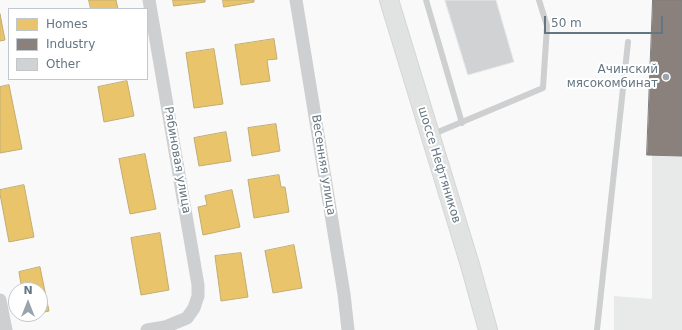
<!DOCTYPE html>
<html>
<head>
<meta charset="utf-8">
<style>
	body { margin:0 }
	#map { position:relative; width:682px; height:330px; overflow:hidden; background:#f9f9f9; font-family:"DejaVu Sans",sans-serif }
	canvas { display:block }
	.legend { position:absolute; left:8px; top:8px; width:140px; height:72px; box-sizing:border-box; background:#fff; border:1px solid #c1c8cd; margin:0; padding:5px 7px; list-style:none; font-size:12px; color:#657683 }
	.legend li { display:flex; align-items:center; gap:8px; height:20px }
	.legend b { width:20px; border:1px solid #c1c8cd }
	.north { position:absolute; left:8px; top:282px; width:40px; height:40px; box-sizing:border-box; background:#fff; border:1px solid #c1c8cd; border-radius:50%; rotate:0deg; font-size:11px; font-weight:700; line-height:16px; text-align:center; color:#657683 }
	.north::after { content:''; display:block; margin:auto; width:14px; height:18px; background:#99a4ac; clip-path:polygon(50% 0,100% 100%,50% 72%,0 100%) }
	.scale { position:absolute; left:544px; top:16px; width:119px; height:18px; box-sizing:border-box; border:2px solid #657683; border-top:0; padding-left:5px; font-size:12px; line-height:14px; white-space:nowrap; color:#657683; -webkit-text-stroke:3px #fff; paint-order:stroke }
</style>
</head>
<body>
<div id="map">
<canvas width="682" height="330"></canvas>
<ul class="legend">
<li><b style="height:11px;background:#e9c46a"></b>Homes</li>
<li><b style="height:11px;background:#8a817c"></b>Industry</li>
<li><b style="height:11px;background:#d0d2d3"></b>Other</li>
</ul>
<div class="north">N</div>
<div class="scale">50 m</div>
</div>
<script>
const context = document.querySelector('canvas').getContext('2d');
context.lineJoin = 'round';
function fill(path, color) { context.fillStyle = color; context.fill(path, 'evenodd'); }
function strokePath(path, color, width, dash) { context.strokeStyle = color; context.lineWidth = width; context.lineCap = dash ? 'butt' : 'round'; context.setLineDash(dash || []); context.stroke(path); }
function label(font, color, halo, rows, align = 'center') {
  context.font = font + ' "DejaVu Sans",sans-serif'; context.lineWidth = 4; context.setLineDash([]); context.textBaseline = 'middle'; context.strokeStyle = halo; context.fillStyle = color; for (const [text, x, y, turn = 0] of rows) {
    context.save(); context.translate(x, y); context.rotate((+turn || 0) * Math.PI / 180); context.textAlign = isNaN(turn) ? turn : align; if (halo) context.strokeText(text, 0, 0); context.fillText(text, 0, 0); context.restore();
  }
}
fill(new Path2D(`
	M652,0H682V330H614V296L652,299Z`), '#e8e9e9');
const homes = new Path2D(`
	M89,0H116L118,9H91Z
	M173,0H205V2L174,6Z
	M223,0H254V2L224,7Z
	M0,14L5,40L0,41Z
	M274,39L277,59L267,60L270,81L241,85L235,45Z
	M214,49L223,104L194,108L186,53Z
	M127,81L134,116L104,122L98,87Z
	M9,85L22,149L0,153V87Z
	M276,124L280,151L252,156L248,128Z
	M226,132L231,161L199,166L194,138Z
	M145,154L156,209L130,214L119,159Z
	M279,175L281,187H285L289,212L254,218L248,180Z
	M24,185L34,237L9,242L0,194V190Z
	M232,190L240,227L203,235L198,207L207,205L205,196Z
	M160,233L169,290L141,295L131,238Z
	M294,245L302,288L273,293L265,251Z
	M241,253L248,297L221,301L215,256Z
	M40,267L49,311L40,313V290H22L19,272Z`);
fill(homes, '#e9c46a');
strokePath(homes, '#c1ad72', 1);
const industry = new Path2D(`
	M653,0H682V156L647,155Z`);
fill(industry, '#8a817c');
strokePath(industry, '#7f7e7e', 1);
const building = new Path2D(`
	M445,0H496L514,62L468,75Z`);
fill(building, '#d0d2d3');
strokePath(building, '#e8e8e8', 1);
const secondary = new Path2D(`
	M389,0L470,265L488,330`);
strokePath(secondary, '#d5d6d7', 20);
strokePath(new Path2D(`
	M426,0L462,123
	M431,135L543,88L547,26L539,0
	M597,330L628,42`), '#cecfd0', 6);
strokePath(new Path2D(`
	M296,0L344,294L348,330
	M0,300L6,330
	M147,330L165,327L187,318L194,308L198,296V285L149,0`), '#cecfd0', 13);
strokePath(secondary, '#e1e2e2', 18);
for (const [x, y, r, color] of [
	[666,77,4,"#99a4ac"]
]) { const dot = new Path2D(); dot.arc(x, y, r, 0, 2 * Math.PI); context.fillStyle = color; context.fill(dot); strokePath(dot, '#fff', 1.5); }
label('12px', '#657683', '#fff', [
	["Ачинский",658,70],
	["мясокомбинат",658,84]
], 'right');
label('12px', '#657683', '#fff', [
	["Рябиновая улица",177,160,80],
	["Весенняя улица",323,165,81],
	["шоссе Нефтяников",439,165,73]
]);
</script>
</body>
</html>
